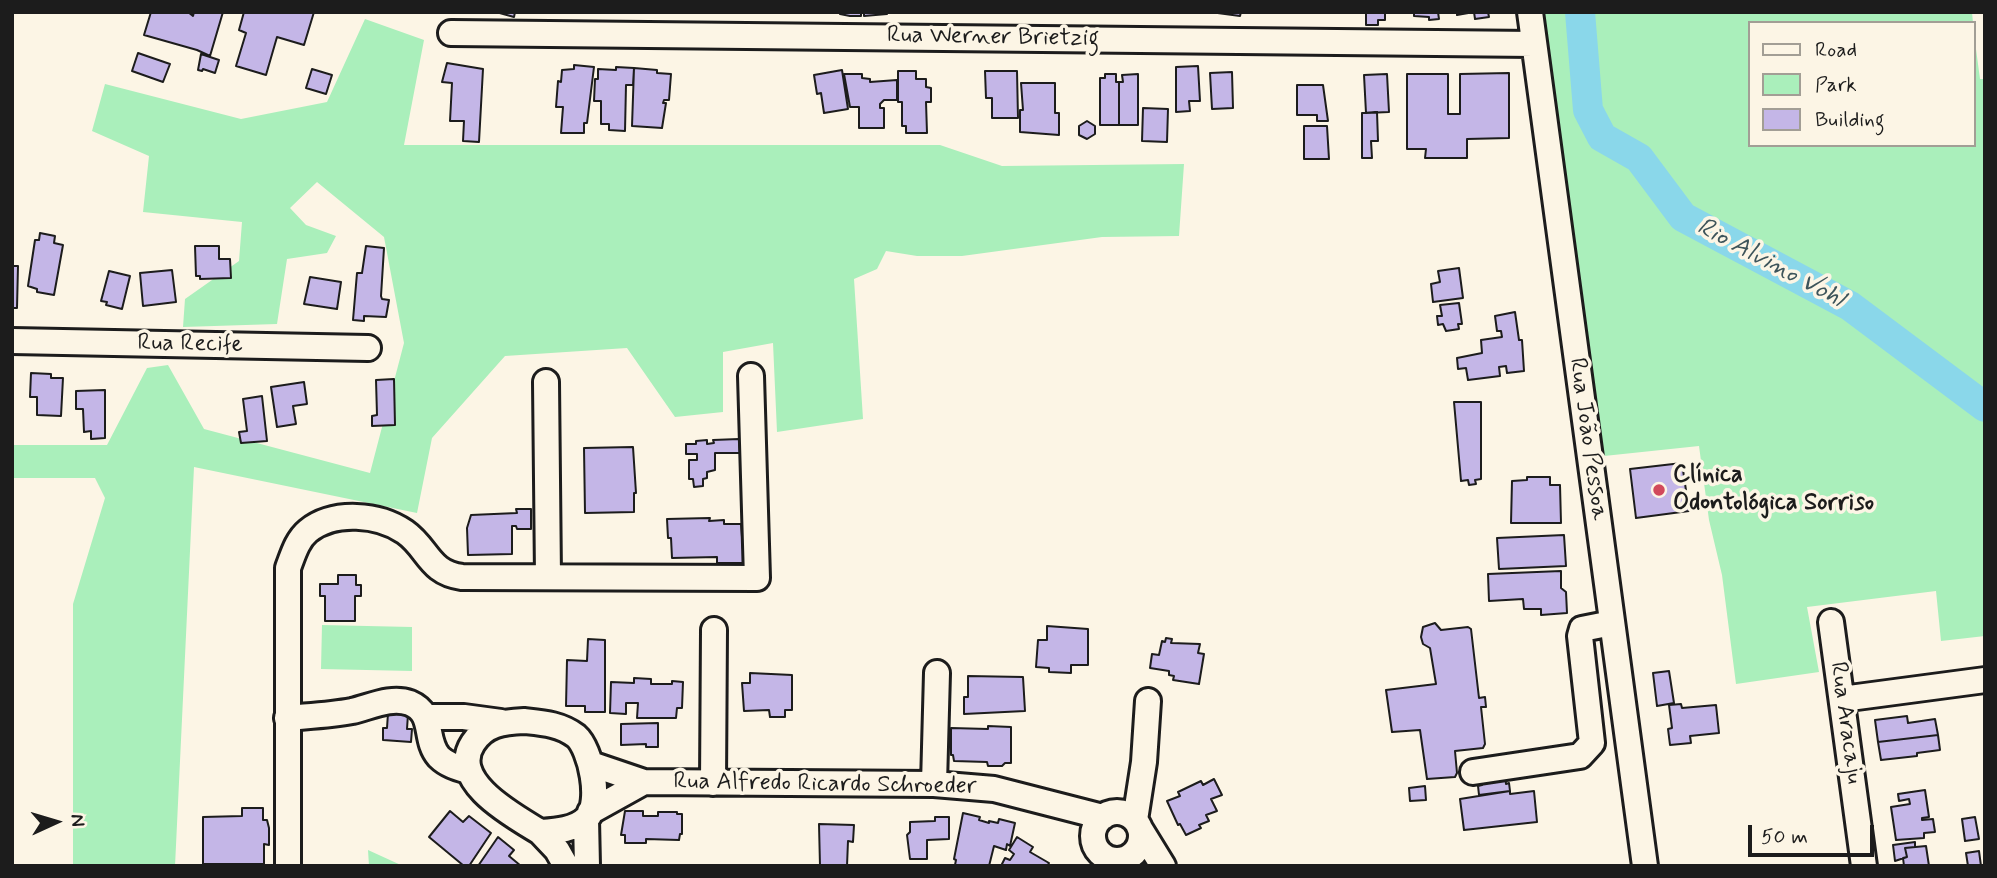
<!DOCTYPE html>
<html>
<head>
<meta charset="utf-8">
<style>
	body { margin:0 }
	#map { position:relative; width:1997px; height:878px; overflow:hidden; background:#fcf5e5; font-family:Mynerve,sans-serif }
	canvas { display:block }
	.frame { position:absolute; inset:0; border:14px solid #1c1c1c; pointer-events:none }
	.legend { position:absolute; left:1748px; top:21px; width:228px; height:126px; box-sizing:border-box; background:#fcf5e5; border:2px solid #a29e95; margin:0; padding:9px 12px; list-style:none; font-size:21px; color:#1c1c1c }
	.legend li { display:flex; align-items:center; gap:14px; height:35px }
	.legend b { width:35px; border:2px solid #a29e95 }
	.north { position:absolute; left:21px; top:787px; width:70px; height:70px; -webkit-text-stroke:5px #fcf5e5; paint-order:stroke; rotate:86deg; font-size:19px; font-weight:700; line-height:28px; text-align:center; color:#1c1c1c }
	.north::after { content:''; display:block; margin:auto; width:24px; height:32px; background:#1c1c1c; clip-path:polygon(50% 0,100% 100%,50% 72%,0 100%) }
	.scale { position:absolute; left:1748px; top:825px; width:126px; height:32px; box-sizing:border-box; border:4px solid #1c1c1c; border-top:0; padding-left:9px; font-size:21px; line-height:24px; white-space:nowrap; color:#1c1c1c; -webkit-text-stroke:5px #fcf5e5; paint-order:stroke }
</style>
</head>
<body>
<div id="map">
<canvas width="1997" height="878"></canvas>
<div class="frame"></div>
<ul class="legend">
<li><b style="height:9px;background:#fcf5e5"></b>Road</li>
<li><b style="height:19px;background:#aaefbb"></b>Park</li>
<li><b style="height:19px;background:#c4b6e7"></b>Building</li>
</ul>
<div class="north">N</div>
<div class="scale">50 m</div>
</div>
<script>
const context = document.querySelector('canvas').getContext('2d');
context.lineJoin = 'round';
function fill(path, color) { context.fillStyle = color; context.fill(path, 'evenodd'); }
function strokePath(path, color, width, dash) { context.strokeStyle = color; context.lineWidth = width; context.lineCap = dash ? 'butt' : 'round'; context.setLineDash(dash || []); context.stroke(path); }
function label(font, color, halo, rows, align = 'center') {
  context.font = font + ' Mynerve,sans-serif'; context.lineWidth = 7; context.setLineDash([]); context.textBaseline = 'middle'; context.strokeStyle = halo; context.fillStyle = color; for (const [text, x, y, turn = 0] of rows) {
    context.save(); context.translate(x, y); context.rotate((+turn || 0) * Math.PI / 180); context.textAlign = isNaN(turn) ? turn : align; if (halo) context.strokeText(text, 0, 0); context.fillText(text, 0, 0); context.restore();
  }
}
fill(new Path2D(`
	M1537,12H1972L1973,23H1750V145H1974V34L1980,79H1985V636L1941,641L1936,591L1807,607L1819,672L1736,684L1722,575L1709,520L1699,446L1604,456Z
	M365,19L424,40L404,145H940L1002,166L1184,164L1179,236L1102,237L962,256H917L886,251L877,269L854,279L863,419L777,432L773,343L723,352V412L675,417L627,348L505,356L432,438L417,513L194,467L175,866H73V604L105,498L95,478H12V445H107L147,368L168,365L204,429L370,473L404,343L384,237L317,182L290,208L306,225L336,236L327,253L287,259L277,324L183,327L185,299L239,261L242,222L143,212L149,156L92,131L105,84L241,119L327,102Z
	M322,625L412,627V671L321,669Z
	M368,850L403,866H369Z`), '#aaefbb');
strokePath(new Path2D(`
	M1580,12L1588,110L1602,137L1639,158L1683,217L1850,306L1985,407`), '#8ad7ea', 30);
const building = new Path2D(`
	M151,12H188L193,16L194,12H223L210,56L197,50L144,35Z
	M244,12H314L304,45L277,37L266,75L236,66L246,33L239,30Z
	M496,12H515L514,17Z
	M840,12H861V16H850L840,14Z
	M864,12H887V14L864,16Z
	M1210,12H1241L1240,16Z
	M1366,12H1385V20H1378V25H1366Z
	M1414,12H1438L1439,19L1429,20V17L1414,16Z
	M1457,12H1488L1489,17L1475,19L1474,12L1457,15Z
	M138,53L170,64L163,82L132,71Z
	M201,54L219,60L215,73L203,69L202,71L198,70Z
	M447,63L483,69L479,142L463,141L464,121H450L452,83L442,82Z
	M574,65L594,67L587,123H584V133H561L563,107H556L558,81L561,82L562,70L574,69Z
	M1198,66L1200,101H1189L1190,111L1176,112V67Z
	M616,67L634,68L633,85H626L625,131L609,130V124H601V101H594L595,79H598V69L616,70Z
	M634,68L657,70V73L671,74L669,100H664L663,103H666L662,128L632,126Z
	M312,69L332,75L326,94L306,88Z
	M842,70L848,109L824,113L821,93L817,94L814,75Z
	M898,71H916V79H926V87L931,88V102H926L927,133H906V126H902V102H898Z
	M985,71H1017L1018,118H992V98H986Z
	M1232,72L1233,108L1212,109L1210,73Z
	M1509,73V138L1467,139V158H1425L1426,149H1407V74H1448V114H1460V74Z
	M844,74H862V78L870,79V82L897,80V100H884L880,104V108H884V128H859V107H850Z
	M1105,74H1116V82H1119V125H1100V78H1105Z
	M1138,74V125H1119V82H1123L1122,75Z
	M1387,74L1389,112L1366,113L1364,75Z
	M1021,83H1055V113H1059V135L1020,132V110H1023Z
	M1297,85H1323L1328,121H1317V115H1297Z
	M1143,108L1168,109L1167,142L1142,141Z
	M1377,112L1378,141H1371L1372,158H1362V113Z
	M1087,121L1095,126V134L1087,139L1079,135V126Z
	M1304,126H1327L1329,159H1304Z
	M40,233L55,236L54,243L63,245L54,295L37,292V289L28,286L35,240H39Z
	M195,246H219V259H230L231,278L200,279V276H196Z
	M366,246L384,248L381,296L382,299L389,300L386,317L364,316V321L353,320L357,273H362Z
	M12,266H18L17,308H12Z
	M1459,268L1463,298L1433,302L1431,284L1440,282L1438,271Z
	M172,270L176,302L143,306L140,273Z
	M109,271L130,276L122,309L106,305L107,302L101,301Z
	M310,277L341,282L337,309L304,304Z
	M1459,303L1462,324H1458L1459,329L1446,331L1443,324L1438,325L1437,316H1442L1440,305Z
	M1515,312L1519,340H1522L1524,371L1507,373L1506,366L1499,367L1500,376L1468,380L1466,368L1458,369L1457,358L1482,353L1481,340L1502,337L1501,331H1497L1495,316Z
	M31,373L51,374V378H63L61,416L37,415V397H30Z
	M394,379L395,425L372,426V416L377,415L376,380Z
	M304,382L307,404L293,406L296,424L277,427L271,387Z
	M105,390V438L91,439V431L84,432L83,409H76V391Z
	M262,396L267,441L241,443L239,432L247,431L243,399Z
	M1454,402H1481V479L1475,480L1476,484L1469,485L1468,480L1461,481Z
	M739,439L740,453H715V470L707,472V478L703,479V486L694,487L693,479H689V460H697V454H686V444H696V441L707,440V444L714,443L713,440Z
	M633,447L636,493H634V512L585,513L584,448Z
	M1682,463L1689,511L1636,518L1630,469Z
	M1527,477H1550V485H1560L1561,523H1511L1512,481L1527,480Z
	M516,509H531V529H517L516,526H512V554L468,555L467,528L471,515L517,513Z
	M710,518L709,521L724,520V524H741L744,563H717V557L672,558L671,538H668L667,519Z
	M1564,535L1566,566L1499,569L1497,538Z
	M1561,571V588L1566,592L1567,613L1541,615V609H1524L1523,599L1489,601L1488,574Z
	M338,575H356V585H361V596H355V621H325V596H320V584H338Z
	M1435,623L1441,630L1468,627L1471,629L1479,698L1485,697L1486,707H1481L1485,744L1483,748L1455,751L1457,773L1455,777L1427,779L1420,730L1392,732L1386,690L1436,684L1430,648L1423,644L1421,637L1423,627Z
	M1047,626L1088,629V665H1071V673L1049,672V668L1036,667L1038,640H1047Z
	M1166,638L1172,639L1171,643L1200,644L1198,653L1204,654L1199,684L1173,680L1174,676L1169,675V671L1150,668L1152,654L1159,655L1162,641L1165,642Z
	M588,639L605,640V712H585V706H566L567,660L587,661Z
	M1669,671L1674,703L1657,706L1653,673Z
	M750,673L792,675V710H785V717H770L769,710L744,711L742,683H750Z
	M968,676L1023,677L1025,711L964,714V697H968Z
	M634,678L651,679V684H672V681L683,682L682,708H677L676,718H637L638,703H626V714L610,713L611,682L634,683Z
	M1681,704L1682,708L1716,705L1719,733L1690,736L1691,743L1670,745L1668,729L1672,728L1669,705Z
	M388,713L408,714L407,729H412L411,742L383,740V728H387Z
	M1907,716L1908,723L1935,719L1938,735L1878,742L1875,720Z
	M658,723V747H646V744L621,745V724Z
	M988,726L1011,727V763H1005L1002,766H988L987,762L954,761L953,755H951V728L988,729Z
	M1938,735L1940,750L1917,753V756L1881,760L1878,742Z
	M1505,775L1506,784L1509,783L1510,791L1479,795L1478,786L1482,785V777Z
	M1214,779L1222,795L1211,799L1217,811L1206,815L1209,821L1199,825L1201,828L1186,835L1180,824L1178,825L1167,801L1180,796L1178,792L1201,781L1203,785Z
	M1425,786L1426,800L1410,801L1409,788Z
	M1925,790L1929,817L1922,818V820L1933,819L1935,832L1924,833V838L1896,840L1891,807L1910,804L1909,799L1899,801L1898,794Z
	M1510,791V794L1534,791L1537,822L1464,830L1460,799Z
	M242,808H263V820H267L269,828V845L264,844V864H203V817L242,816Z
	M450,811L463,822L469,816L491,833L469,866H464L429,837Z
	M625,811H643V816H658V812H677V814H682V834H680L679,840L646,839V843H625V835H621Z
	M963,813L980,817L979,820L989,823V821L998,823L999,819L1015,823L1010,846L1007,844L1006,850L994,846L989,866L955,865L956,860L954,859Z
	M935,817H949V839L927,840V859H910L907,835L910,832V822L935,821Z
	M1975,817L1979,839L1965,841L1962,819Z
	M819,824L854,825L853,842L848,841L847,866H820Z
	M498,837L514,850L509,856L521,866H478Z
	M1017,837L1033,847L1030,852L1049,863L1047,866H1001L1005,858L1010,860L1014,854L1009,850Z
	M1915,842V847L1905,848L1907,857L1895,861L1893,845Z
	M1926,846L1929,866H1904L1903,858L1907,857L1905,848Z
	M1979,851L1981,866H1968L1966,853Z`);
fill(building, '#c4b6e7');
strokePath(building, '#1c1c1c', 2);
const minor = new Path2D(`
	M1530,12L1645,866
	M451,33L1534,44
	M12,341L368,348
	M546,382L548,577
	M1831,622L1864,866
	M1842,699L1985,680
	M427,717H464L501,722
	M287,718C308,716 331,715 352,711C370,707 391,696 410,703C436,714 423,739 439,757C447,765 458,768 468,771
	M524,721C543,723 560,724 576,736C591,749 602,803 587,818C575,830 555,831 540,832C514,816 448,781 473,743C485,724 503,722 524,721Z
	M591,764L644,782L934,784L994,789L1103,817
	M1473,772L1580,756L1592,743L1580,636L1582,629L1612,623
	M713,783L714,630
	M934,784L937,673
	M590,812L644,782
	M1093 836a24 24 0 1 1 48 0a24 24 0 1 1-48 0Z
	M586,819L587,866
	M1135,820L1144,762L1148,701
	M1139,827L1163,866
	M540,832L557,850L566,866
	M288,866V568C293,555 297,540 308,531C334,510 379,514 405,532C428,548 429,573 462,577L757,578L751,376`);
strokePath(minor, '#1c1c1c', 30);
strokePath(minor, '#fcf5e5', 24);
for (const [x, y, r, color] of [
	[1659,490,7,"#d1495b"]
]) { const dot = new Path2D(); dot.arc(x, y, r, 0, 2 * Math.PI); context.fillStyle = color; context.fill(dot); strokePath(dot, '#fcf5e5', 2.5); }
label('24px', '#1c1c1c', '#fcf5e5', [
	["Rua Werner Brietzig",993,38,1],
	["Rua Recife",190,345,1],
	["Rua João Pessoa",1587,439,82],
	["Rua Aracaju",1845,723,82],
	["Rua Alfredo Ricardo Schroeder",825,785,1]
]);
label('bold 24px', '#1c1c1c', '#fcf5e5', [
	["Clínica",1673,476],
	["Odontológica Sorriso",1673,504]
], 'left');
label('italic 26px', '#3d545a', '#fcf5e5', [
	["Rio Alvino Vohl",1770,264,28]
]);
</script>
</body>
</html>
